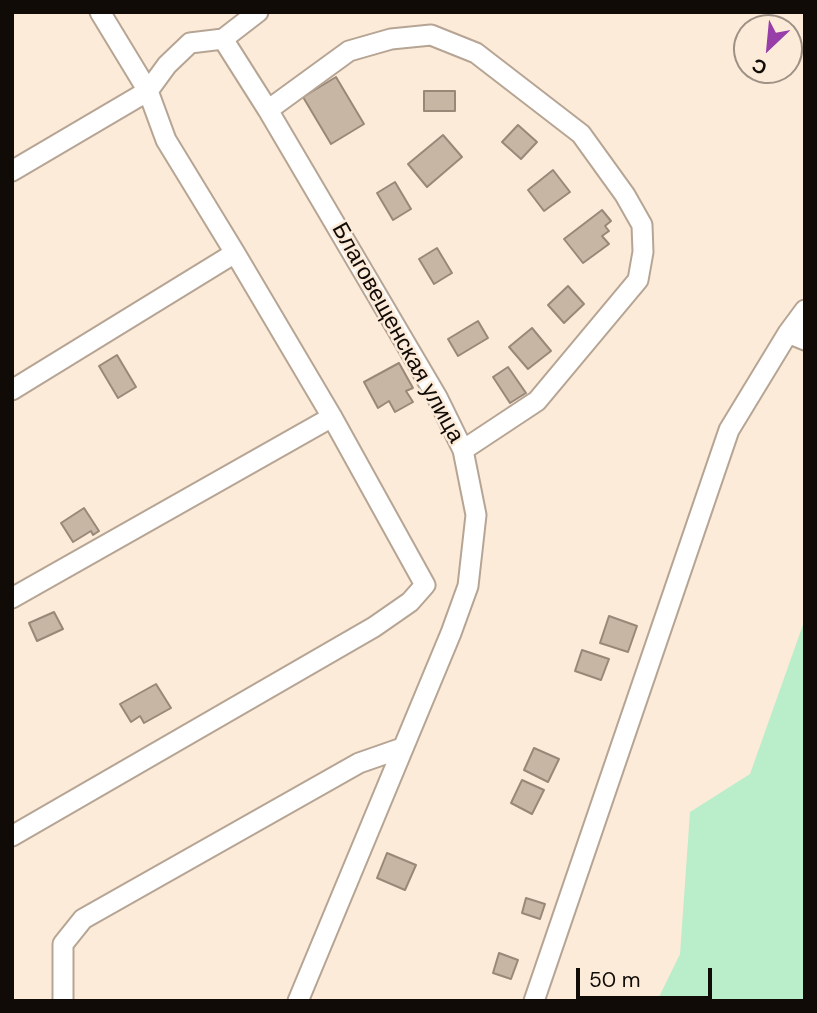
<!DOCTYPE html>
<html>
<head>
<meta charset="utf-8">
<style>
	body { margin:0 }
	#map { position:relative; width:817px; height:1013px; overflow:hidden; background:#fdebd9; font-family:"DM Sans",sans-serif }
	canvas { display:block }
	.frame { position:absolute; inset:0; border:14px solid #100b06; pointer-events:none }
	.north { position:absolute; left:733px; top:14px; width:70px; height:70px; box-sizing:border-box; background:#fdebd9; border:2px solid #9e9185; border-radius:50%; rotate:206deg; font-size:19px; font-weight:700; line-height:28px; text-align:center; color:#100b06 }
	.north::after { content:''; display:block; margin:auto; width:24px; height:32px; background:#983ea9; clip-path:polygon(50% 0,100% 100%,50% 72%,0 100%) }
	.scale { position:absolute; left:576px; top:968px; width:136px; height:32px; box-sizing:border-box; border:4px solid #100b06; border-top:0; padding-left:9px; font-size:21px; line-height:24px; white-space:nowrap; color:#100b06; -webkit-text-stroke:5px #fdebd9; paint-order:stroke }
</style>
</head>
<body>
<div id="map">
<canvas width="817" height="1013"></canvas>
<div class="frame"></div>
<div class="north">С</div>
<div class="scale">50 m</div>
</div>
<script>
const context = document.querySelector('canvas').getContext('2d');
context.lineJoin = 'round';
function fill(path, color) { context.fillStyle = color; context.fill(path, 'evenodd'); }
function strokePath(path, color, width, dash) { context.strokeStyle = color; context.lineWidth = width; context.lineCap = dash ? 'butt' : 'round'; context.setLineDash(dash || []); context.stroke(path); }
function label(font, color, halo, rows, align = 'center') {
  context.font = font + ' "DM Sans",sans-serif'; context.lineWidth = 5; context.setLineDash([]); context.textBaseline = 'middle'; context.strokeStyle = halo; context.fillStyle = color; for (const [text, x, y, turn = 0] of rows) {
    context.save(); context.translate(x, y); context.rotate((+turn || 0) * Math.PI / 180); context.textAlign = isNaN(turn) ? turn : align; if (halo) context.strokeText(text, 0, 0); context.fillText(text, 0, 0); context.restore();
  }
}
fill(new Path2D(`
	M805,619V1001H657L680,954L690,812L750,774Z`), '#baedca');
const building = new Path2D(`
	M336,77L364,124L331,144L303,97Z
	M424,91H455V111H424Z
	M518,125L537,142L521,159L502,142Z
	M443,135L462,157L427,187L408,164Z
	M553,170L570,192L544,211L528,190Z
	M395,182L411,209L393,220L377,193Z
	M602,210L611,221L605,226L609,231L602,236L609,244L583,263L564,239Z
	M437,248L452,273L434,284L419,259Z
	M568,286L584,304L564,323L548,305Z
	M478,321L488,338L458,356L448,339Z
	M532,328L551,351L528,369L509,347Z
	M117,355L136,387L118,398L99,366Z
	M399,363L413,388L406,391L413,402L395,412L389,401L378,408L364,382Z
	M508,367L526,393L510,403L493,377Z
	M84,508L99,531L93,535L91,531L73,542L61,523Z
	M54,612L63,629L37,641L29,623Z
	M609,616L637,626L628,652L600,643Z
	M582,650L609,659L601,680L575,671Z
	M156,684L171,708L144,723L140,716L131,722L120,704Z
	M534,748L559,759L548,782L524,770Z
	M522,780L544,790L532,814L511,803Z
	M387,853L416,865L405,890L377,878Z
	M526,898L545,904L540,919L522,913Z
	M499,953L518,960L511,979L493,973Z`);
fill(building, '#c8b6a5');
strokePath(building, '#998878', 2);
const minor = new Path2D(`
	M223,39L268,110L437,397L463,450L476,515L468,586L451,633L298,1001
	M268,110L349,51L391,39L431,35L476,53L581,134L625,195L642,225L643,252L638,280L537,401L463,450
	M12,171L148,91L100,12
	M788,333L805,340
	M12,390L235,253
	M12,598L332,417
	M12,836L374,627L410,602L425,585L332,417L235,253L166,140L148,91L167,65L190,43L223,39L258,12
	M63,1001V944L83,919L359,763L402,748
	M534,1001L729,430L788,333L805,310`);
strokePath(minor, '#b6a594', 23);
strokePath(minor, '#fff', 19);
label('23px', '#100b06', '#fdebd9', [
	["Благовещенская улица",397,333,61]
]);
</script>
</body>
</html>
